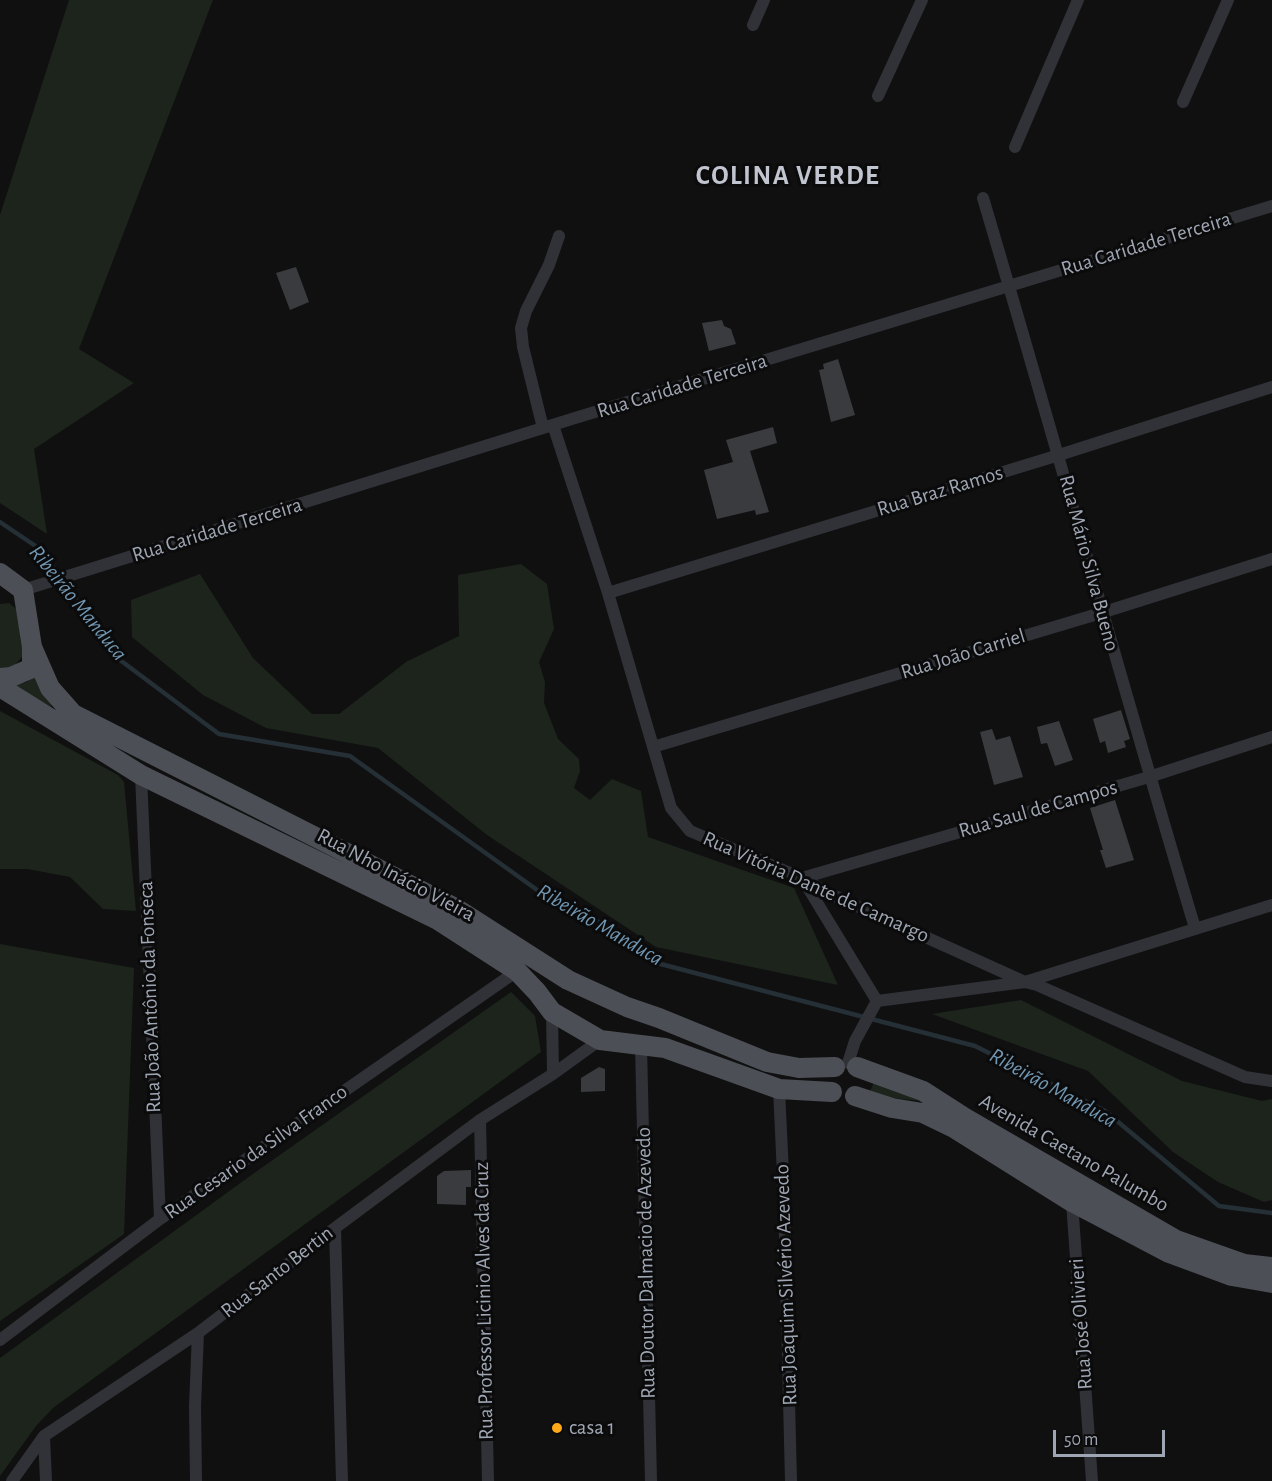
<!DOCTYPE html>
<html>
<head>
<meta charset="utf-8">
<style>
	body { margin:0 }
	#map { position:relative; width:1272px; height:1481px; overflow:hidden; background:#101011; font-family:"Alegreya Sans",sans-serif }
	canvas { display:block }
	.scale { position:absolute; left:1053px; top:1430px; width:112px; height:27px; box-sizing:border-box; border:3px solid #9fa6b3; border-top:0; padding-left:8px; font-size:18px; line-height:21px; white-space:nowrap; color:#9fa6b3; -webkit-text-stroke:4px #0b0b0c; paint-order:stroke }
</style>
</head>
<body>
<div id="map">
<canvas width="1272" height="1481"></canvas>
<div class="scale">50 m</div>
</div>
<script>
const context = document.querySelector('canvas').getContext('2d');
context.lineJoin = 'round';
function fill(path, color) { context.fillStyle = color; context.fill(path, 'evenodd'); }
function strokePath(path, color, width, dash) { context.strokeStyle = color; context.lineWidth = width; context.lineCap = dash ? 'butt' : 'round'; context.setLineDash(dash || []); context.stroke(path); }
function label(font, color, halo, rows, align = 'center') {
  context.font = font + ' "Alegreya Sans",sans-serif'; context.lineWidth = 6; context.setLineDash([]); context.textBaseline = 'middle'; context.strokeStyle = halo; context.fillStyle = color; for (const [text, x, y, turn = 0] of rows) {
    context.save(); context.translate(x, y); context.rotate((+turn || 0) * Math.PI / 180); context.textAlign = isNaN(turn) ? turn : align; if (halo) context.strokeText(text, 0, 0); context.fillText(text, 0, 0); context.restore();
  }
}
fill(new Path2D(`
	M69,0H213L79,349L134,383L34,449L47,534L0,503V215Z
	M521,564L547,584L554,629L539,662L545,682L544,703L558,739L579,759L580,771L574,788L590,800L612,779L641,791L648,837L794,888L838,985L656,947L487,835L378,748L266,728L203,695L132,637L131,600L200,574L253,658L312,714H339L406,662L459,636L458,575Z
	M9,603L16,609L26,650C19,663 14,667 0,671V604Z
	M34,675L52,707L12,686L27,682Z
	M0,711L118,775L124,782L136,911L103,909L70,877L27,869H0Z
	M0,944L134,968L124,1234L0,1321Z
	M511,992L535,1016L541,1052L53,1408L36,1426L0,1476V1358L250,1176Z
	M1021,1000L1182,1081L1262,1101L1272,1099V1200L1264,1202L1218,1182L1173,1152L1088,1071L932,1014Z
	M873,1079L932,1106L920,1101L868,1095L873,1085Z`), '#1c241c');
strokePath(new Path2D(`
	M0,522L40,549L120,660L219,734L350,756L540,892L582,910L653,962L975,1046L1105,1111L1219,1206L1272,1213`), '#252f36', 4.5);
fill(new Path2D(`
	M296,267L309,302L290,310L276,273Z
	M722,320L724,326L731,329L736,344L709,351L702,323Z
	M838,359L855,415L831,422L819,370L824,369L823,364Z
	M773,427L777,443L750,451L769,512L756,515L755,510L717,519L704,470L733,462L726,440Z
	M1121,710L1130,739L1124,741L1126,747L1108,753L1105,741L1100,743L1093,719Z
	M1059,721L1073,760L1055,766L1047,743L1041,744L1037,727Z
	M992,729L996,740L1010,736L1023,777L994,785L980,732Z
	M1115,800L1134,860L1106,868L1100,850H1103L1090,808Z
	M599,1067L605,1069V1091L581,1092V1078Z
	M471,1170V1187H466V1205L437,1204V1176L444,1171Z`), '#393b3f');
strokePath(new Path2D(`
	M753,25L764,0
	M878,96L922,0
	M1183,102L1228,0
	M1015,147L1078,0
	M983,198C1055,440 1122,685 1195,928
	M553,425L608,593L671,808L690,831L802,878L828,893L1025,982L1037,985L1245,1077L1272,1081
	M543,428L523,347L521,328L526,311L549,265L559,236
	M23,590L575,418L1272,206
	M608,593L1059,455L1272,387
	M653,747L1101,613L1272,559
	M141,775L160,1219
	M877,1001L802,878L1149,777L1272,737
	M877,1001L1025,982L1272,905
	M552,1012L553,1074
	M641,1045L651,1481
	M848,1063L855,1041L877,1001
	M779,1089L784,1196L791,1481
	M480,1120L488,1481
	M1072,1202L1092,1481
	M335,1228L342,1481
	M0,1340L160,1219L517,971
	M44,1436L46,1481
	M12,1481L44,1436L198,1333L335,1228L480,1120L553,1074L600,1040
	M196,1481L195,1406L198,1333`), '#303237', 12);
strokePath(new Path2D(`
	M0,573L23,590L32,647L50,688L73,714L457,909L568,980L627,1007L659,1018L767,1062L799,1068L835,1067
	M0,678L11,677L32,668V647
	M0,687L141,775L438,920L517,971L537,992L552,1012L600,1040L665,1048L779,1089L832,1092
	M857,1067L923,1091L965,1118L1176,1240L1244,1264L1272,1267
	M855,1096L892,1108L923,1113L954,1128L1072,1202L1167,1252L1232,1276L1272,1283`), '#4c4f56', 20);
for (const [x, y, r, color] of [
	[557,1428,6,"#ffa91a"]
]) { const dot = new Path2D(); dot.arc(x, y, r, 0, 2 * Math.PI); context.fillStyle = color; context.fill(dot); strokePath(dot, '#0b0b0c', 2); }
label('21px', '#9fa6b3', '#0b0b0c', [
	["Rua Caridade Terceira",1146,244,-17],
	["Rua Caridade Terceira",682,386,-17],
	["Rua Braz Ramos",940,491,-17],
	["Rua Caridade Terceira",217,530,-17],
	["Rua Mário Silva Bueno",1089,563,75],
	["Rua João Carriel",963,654,-17],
	["Rua Saul de Campos",1038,809,-16],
	["Rua Nho Inácio Vieira",396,875,28],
	["Rua Vitória Dante de Camargo",816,887,24],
	["Rua João Antônio da Fonseca",150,997,-92],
	["Rua Cesario da Silva Franco",256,1152,-35],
	["Avenida Caetano Palumbo",1074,1153,30],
	["Rua Doutor Dalmacio de Azevedo",646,1263,-91],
	["Rua Santo Bertin",277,1272,-38],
	["Rua Joaquim Silvério Azevedo",786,1285,-92],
	["Rua Professor Licinio Alves da Cruz",484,1301,-91],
	["Rua José Olivieri",1081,1324,-94]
]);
label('21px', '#9fa6b3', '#0b0b0c', [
	["casa 1",569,1428]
], 'left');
label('italic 22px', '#7297b2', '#0b0b0c', [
	["Ribeirão Manduca",78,603,51],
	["Ribeirão Manduca",600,925,30],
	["Ribeirão Manduca",1053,1088,29]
]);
context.letterSpacing = '1.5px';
label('bold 27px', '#c1c5cf', '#0b0b0c', [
	["COLINA VERDE",788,176]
]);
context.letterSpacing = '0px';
</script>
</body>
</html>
